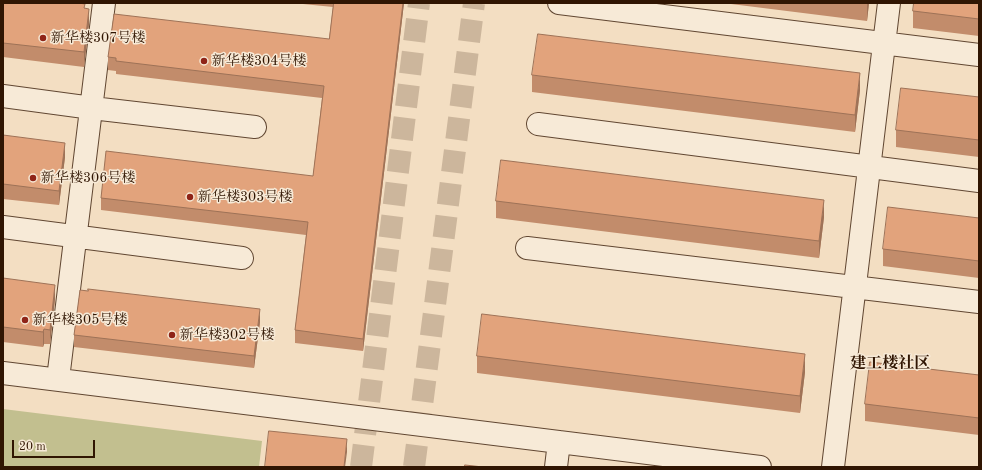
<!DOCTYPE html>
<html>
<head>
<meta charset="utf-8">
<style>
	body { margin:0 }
	#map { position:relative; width:982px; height:470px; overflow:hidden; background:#f3dec2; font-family:"Old Standard TT",serif }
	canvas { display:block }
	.frame { position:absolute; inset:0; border:4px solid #301502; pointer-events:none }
	.scale { position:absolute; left:12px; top:440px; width:83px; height:18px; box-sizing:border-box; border:2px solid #301502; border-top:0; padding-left:5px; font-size:12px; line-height:14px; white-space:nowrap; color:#301502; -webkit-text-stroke:3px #f7ead7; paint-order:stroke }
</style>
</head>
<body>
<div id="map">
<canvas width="982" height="470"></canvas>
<div class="frame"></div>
<div class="scale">20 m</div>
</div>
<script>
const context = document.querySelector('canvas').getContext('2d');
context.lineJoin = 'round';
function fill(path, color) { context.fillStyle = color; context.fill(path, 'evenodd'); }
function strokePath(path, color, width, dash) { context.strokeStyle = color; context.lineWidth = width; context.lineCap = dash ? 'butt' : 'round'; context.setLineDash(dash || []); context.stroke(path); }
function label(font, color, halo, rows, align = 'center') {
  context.font = font + ' "Old Standard TT","Noto Serif SC",serif'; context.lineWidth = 3; context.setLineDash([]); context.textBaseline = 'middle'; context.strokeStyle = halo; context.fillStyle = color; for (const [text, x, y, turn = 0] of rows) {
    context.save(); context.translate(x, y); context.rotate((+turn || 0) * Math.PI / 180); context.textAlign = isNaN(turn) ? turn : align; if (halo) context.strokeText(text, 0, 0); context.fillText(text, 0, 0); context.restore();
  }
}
fill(new Path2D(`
	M3,409L262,441L259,467H3Z`), '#c2bf8f');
strokePath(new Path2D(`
	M361,467L419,3
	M414,467L474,3`), '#ccb69c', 22, [22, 11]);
const minor = new Path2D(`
	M559,3L979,55
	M3,96L92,108L255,127
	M538,124L979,181
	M3,227L242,258
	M527,248L979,302
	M3,373L760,467
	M58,379L104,3
	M556,467L559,442
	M833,467L889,3`);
strokePath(minor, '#614732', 24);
strokePath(minor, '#f7ead7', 22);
fill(new Path2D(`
	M3,3L85,8L89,24L84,67L3,57Z
	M303,3H404L363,351L295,343V330L306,235L101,210V198L313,176L322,98L116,74V71L108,70V57L329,39L333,7L303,4Z
	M723,3H869L867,21Z
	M979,3V36L913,28V11Z
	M532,75L860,90L855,132L532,92Z
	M979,97V157L896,147V130Z
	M3,135L65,157L59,205L3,199Z
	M496,201L824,217L819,258L496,218Z
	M979,218V278L883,266V249Z
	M3,278L55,299L50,344H44L43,347L3,342Z
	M260,322L254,368L74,347V335Z
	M477,356L805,372L800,413L477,373Z
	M979,375V435L865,421V404Z`), '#c28c6b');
fill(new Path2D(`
	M403,3H404L363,351V339Z
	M867,3H869L867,21Z
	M89,9V24L84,67V52Z
	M860,73V90L855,132V115Z
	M65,143V157L59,205V191Z
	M824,200V217L819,258V241Z
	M55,285V299L50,344V330Z
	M260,309V322L254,368V356Z
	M44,329V344L43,347V332Z
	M805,354V372L800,413V396Z
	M347,439V452L345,467H344Z`), '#9e7257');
const building = new Path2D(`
	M3,3H79L85,4L84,8L89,9L84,52L3,43Z
	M334,3H403L363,339L295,330L308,222L101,198L106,151L313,176L324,86L116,61V58L108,57L114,14L329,39Z
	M914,3H979V19L913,11Z
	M538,34L860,73L855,115L532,75Z
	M901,88L979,97V140L896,130Z
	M3,135L65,143L59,191L3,184Z
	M501,160L824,200L819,241L496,201Z
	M888,207L979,218V261L883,249Z
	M3,278L55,285L50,330L44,329L43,332L3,327Z
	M88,289L260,309L254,356L74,335L80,290L88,291Z
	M482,314L805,354L800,396L477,356Z
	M870,362L979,375V418L865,404Z
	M269,431L347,439L344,467H265Z
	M465,465L483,467H465Z`);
fill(building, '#e2a37c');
strokePath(building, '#9e7257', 1);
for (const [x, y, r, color] of [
	[43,38,4,"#8f2418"],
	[204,61,4,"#8f2418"],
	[33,178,4,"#8f2418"],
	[190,197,4,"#8f2418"],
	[25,320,4,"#8f2418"],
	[172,335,4,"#8f2418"]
]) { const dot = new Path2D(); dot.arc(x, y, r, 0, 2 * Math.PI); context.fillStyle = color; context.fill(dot); strokePath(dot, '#f7ead7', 1.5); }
label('14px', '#301502', '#f7ead7', [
	["新华楼307号楼",51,38],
	["新华楼304号楼",212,61],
	["新华楼306号楼",41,178],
	["新华楼303号楼",198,197],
	["新华楼305号楼",33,320],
	["新华楼302号楼",180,335]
], 'left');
label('bold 16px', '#301502', '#f7ead7', [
	["建工楼社区",890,364]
]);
</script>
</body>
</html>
